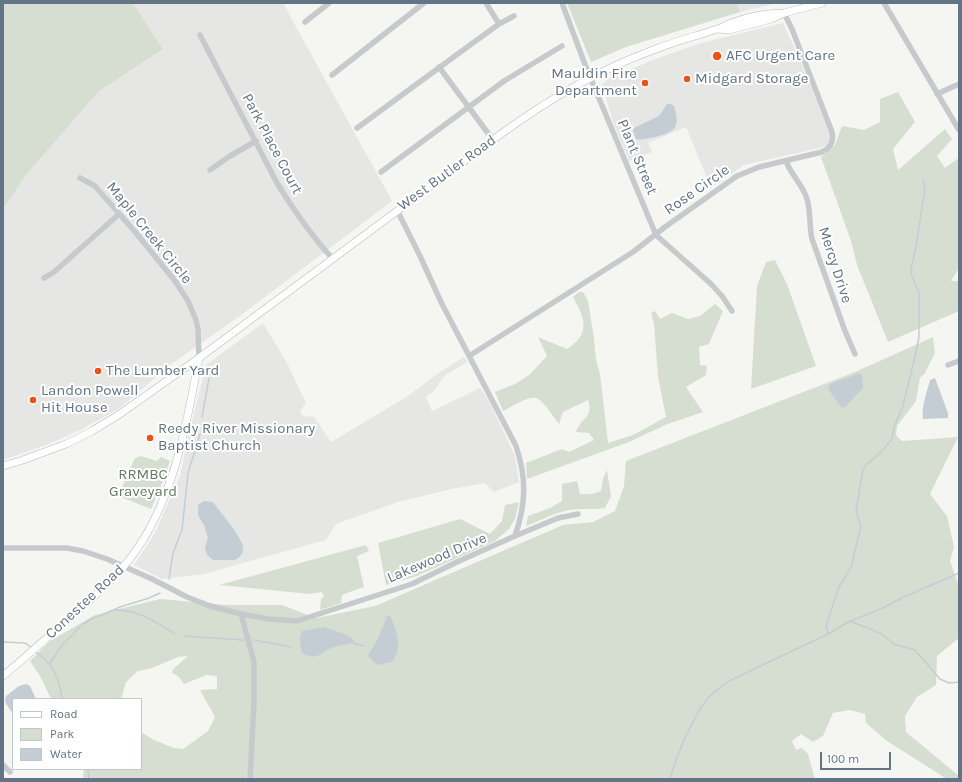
<!DOCTYPE html>
<html>
<head>
<meta charset="utf-8">
<style>
	body { margin:0 }
	#map { position:relative; width:962px; height:782px; overflow:hidden; background:#f5f6f1; font-family:Karla,sans-serif }
	canvas { display:block }
	.frame { position:absolute; inset:0; border:4px solid #627485; pointer-events:none }
	.legend { position:absolute; left:12px; top:698px; width:130px; height:72px; box-sizing:border-box; background:#fff; border:1px solid #c0c7ce; margin:0; padding:5px 7px; list-style:none; font-size:12px; color:#627485 }
	.legend li { display:flex; align-items:center; gap:8px; height:20px }
	.legend b { width:20px; border:1px solid #c0c7ce }
	.scale { position:absolute; left:820px; top:752px; width:71px; height:18px; box-sizing:border-box; border:2px solid #627485; border-top:0; padding-left:5px; font-size:12px; line-height:14px; white-space:nowrap; color:#627485; -webkit-text-stroke:3px #fff; paint-order:stroke }
</style>
</head>
<body>
<div id="map">
<canvas width="962" height="782"></canvas>
<div class="frame"></div>
<ul class="legend">
<li><b style="height:5px;background:#fff"></b>Road</li>
<li><b style="height:11px;background:#d6ded2"></b>Park</li>
<li><b style="height:11px;background:#c4cdd3"></b>Water</li>
</ul>
<div class="scale">100 m</div>
</div>
<script>
const context = document.querySelector('canvas').getContext('2d');
context.lineJoin = 'round';
function fill(path, color) { context.fillStyle = color; context.fill(path, 'evenodd'); }
function strokePath(path, color, width, dash) { context.strokeStyle = color; context.lineWidth = width; context.lineCap = dash ? 'butt' : 'round'; context.setLineDash(dash || []); context.stroke(path); }
function label(font, color, halo, rows, align = 'center') {
  context.font = font + ' Karla,sans-serif'; context.lineWidth = 4; context.setLineDash([]); context.textBaseline = 'middle'; context.strokeStyle = halo; context.fillStyle = color; for (const [text, x, y, turn = 0] of rows) {
    context.save(); context.translate(x, y); context.rotate((+turn || 0) * Math.PI / 180); context.textAlign = isNaN(turn) ? turn : align; if (halo) context.strokeText(text, 0, 0); context.fillText(text, 0, 0); context.restore();
  }
}
fill(new Path2D(`
	M133,3H283L392,201L240,316L170,365L120,408L82,429L49,444L3,460V209L27,174L98,92L163,49Z
	M737,3H777L740,12Z
	M783,23L800,60L831,136L829,144L820,148L744,165L711,188L686,127L648,143L652,152L629,161L614,125L602,85L607,79L658,58L701,43Z
	M263,323L287,363L306,403L300,411L303,416L314,417L331,442L408,396L440,372L464,357L467,362L444,376L435,390L426,397L432,411L480,388L490,403L515,456L519,482L494,492L485,483L452,489L398,502L336,524L326,540L204,574L162,579L134,565L154,535L180,476L187,442L206,365Z`), '#e6e7e5');
fill(new Path2D(`
	M3,3H133L163,49L98,92L27,174L3,209Z
	M567,3H737L740,12L626,47L591,62Z
	M898,92L915,122L893,149L898,170L945,129L952,139L937,156L945,168L957,159L959,160V268L951,281H959V311L888,342L857,265L851,241L821,157L835,145L842,126L864,130L880,122V99Z
	M775,260L787,284L816,366L751,389L757,286L766,262Z
	M579,292H583L588,301L594,338L596,360L600,374L608,443L633,435L666,417L658,377L654,324L651,313L655,311L660,319L672,313L688,319L700,316L715,304L723,311L709,344L699,347L700,365L707,366L706,375L686,387L703,412L665,425L629,442L527,479L526,463L562,449L569,452L594,440L589,433L576,432C581,417 594,418 588,400L563,412L559,424C535,391 539,392 503,411L495,392L515,384L529,375L547,356L538,337L567,349C591,334 585,318 573,297Z
	M933,337L935,353L925,373L920,378L916,401L897,426L896,435L902,441L958,437L930,494L947,516L954,547L950,561L959,586V638L937,656L936,685L917,697L905,716L906,732L959,776V779H947L887,741L866,723L865,714L850,710L833,713L823,736L813,742L801,734L792,741L796,750L802,748L808,754L815,779H83L84,769H141V732L154,740L174,748L183,749L208,731L215,717L200,690L217,689V676L207,675L184,684L178,676L172,673L173,669L188,656L178,657L152,668L138,671L126,682L121,699H51L40,676L30,661L50,641L95,615L160,599L227,605H282L316,618L375,606L563,525L593,522L615,511L624,486L626,461L855,372Z
	M141,456L157,461L161,457L170,461L159,491L151,509L118,496L135,458Z
	M607,470L611,496L605,508C593,510 582,508 570,510C555,512 540,521 526,526L528,516L550,508L562,501V484L577,481L580,494H592L601,491L603,479Z
	M519,502L515,519L509,529L495,541L417,576L386,585L378,543L460,519L490,534L502,521L505,505Z
	M366,545L369,551L357,556L364,587L342,595L341,603L320,610L321,599L324,597L322,592L310,594L219,585Z`), '#d6ded2');
fill(new Path2D(`
	M667,104H671L674,106C680,127 677,131 655,137C649,138 642,141 636,139L633,130L634,128L659,116Z
	M860,373L862,376L863,388L845,407L842,408L831,393L828,387L830,384Z
	M935,378L948,413V418L923,419C921,407 927,392 930,380Z
	M204,501L213,502C220,512 242,537 243,547C244,553 240,557 235,560H213L207,555L205,547L208,538L204,525L198,515V505Z
	M387,616H390C397,631 403,648 392,662L377,665L369,657L368,655C377,642 382,630 387,616Z
	M324,627C334,631 344,632 353,639V643C347,645 340,645 334,647C321,652 318,662 302,653C300,646 299,638 302,631Z
	M26,684L30,686L36,699H13V714L5,702L6,696L19,686Z`), '#c4cdd3');
strokePath(new Path2D(`
	M202,417L209,378
	M169,579L173,553L182,530L188,473L200,434
	M114,610C140,610 153,621 174,633
	M850,621L882,634L894,644L915,650L940,679L949,683L959,682
	M828,634L826,626L834,601L839,587L851,567L861,526L856,511L863,469L865,466L881,452L892,439L894,427L903,406L916,352L919,337V293L911,274V269L916,247L922,207L925,189L923,181
	M184,636L243,640
	M254,640L291,647
	M3,642L25,643L32,648
	M353,643L364,646
	M36,652C54,665 59,677 62,699
	M50,663L63,644L83,624L93,618L102,615L120,607L149,598L160,593
	M88,769L89,779
	M670,779C677,754 692,718 708,698C714,691 722,686 729,681L828,634L850,621L881,609L904,597L959,573`), '#c4cdd3', 1.5);
const major = new Path2D(`
	M718,29L729,30L771,19L784,13L822,3
	M3,466L23,460L66,444L92,431L120,414L199,358L501,134C549,99 600,69 656,49C676,41 697,36 717,29C722,28 726,25 731,23C747,17 767,13 784,13
	M3,676C27,656 50,635 74,614C97,595 120,574 137,549C175,494 187,422 199,358`);
strokePath(major, '#b7bbbf', 8);
strokePath(new Path2D(`
	M486,3L499,24
	M562,3L586,67L656,235L710,283L722,296L732,311
	M884,3L959,130
	M305,22L329,3
	M200,35L277,183C293,209 311,235 332,258
	M439,67L493,140
	M332,75L424,3
	M937,94L959,84
	M357,128L455,56L499,24L514,16
	M786,161C791,175 803,185 807,199C811,212 809,226 812,239L845,331L855,354
	M210,170L230,156L256,141
	M381,172L504,81L562,46
	M80,178L95,186L136,233L175,281L188,301L196,320L198,329L199,358
	M44,278L54,272L119,214
	M469,356L633,252L665,227L737,176L759,167L822,152C831,148 834,141 832,132L792,29L784,13
	M948,365L959,361
	M515,536L558,518L578,514
	M3,548H67L83,551L107,559L152,579L187,597L210,606L241,614L269,619L297,621L412,584L457,562L515,536C526,504 527,479 516,446L441,302L420,256L397,210
	M241,614L254,662V703L250,779
	M3,765L10,772`), '#c7cacd', 5.5);
strokePath(major, '#fff', 7);
for (const [x, y, r, color] of [
	[717,56,5,"#f25115"],
	[687,79,4,"#f25115"],
	[645,83,4,"#f25115"],
	[98,371,4,"#f25115"],
	[33,400,4,"#f25115"],
	[150,438,4,"#f25115"]
]) { const dot = new Path2D(); dot.arc(x, y, r, 0, 2 * Math.PI); context.fillStyle = color; context.fill(dot); strokePath(dot, '#fff', 1.5); }
label('15px', '#627485', '#fff', [
	["AFC Urgent Care",726,56],
	["Mauldin Fire",637,74,"right"],
	["Department",637,91,"right"],
	["Midgard Storage",695,79],
	["The Lumber Yard",106,371],
	["Landon Powell",41,391],
	["Hit House",41,408],
	["Reedy River Missionary",158,429],
	["Baptist Church",158,446]
], 'left');
label('15px', '#627485', '#fff', [
	["Park Place Court",272,144,62],
	["Plant Street",637,157,67],
	["West Butler Road",447,173,-36],
	["Rose Circle",697,190,-35],
	["Maple Creek Circle",149,233,51],
	["Mercy Drive",835,265,72],
	["Lakewood Drive",437,558,-23],
	["Conestee Road",85,602,-43]
]);
label('15px', '#657c61', '#fff', [
	["RRMBC",143,475],
	["Graveyard",143,492]
]);
</script>
</body>
</html>
